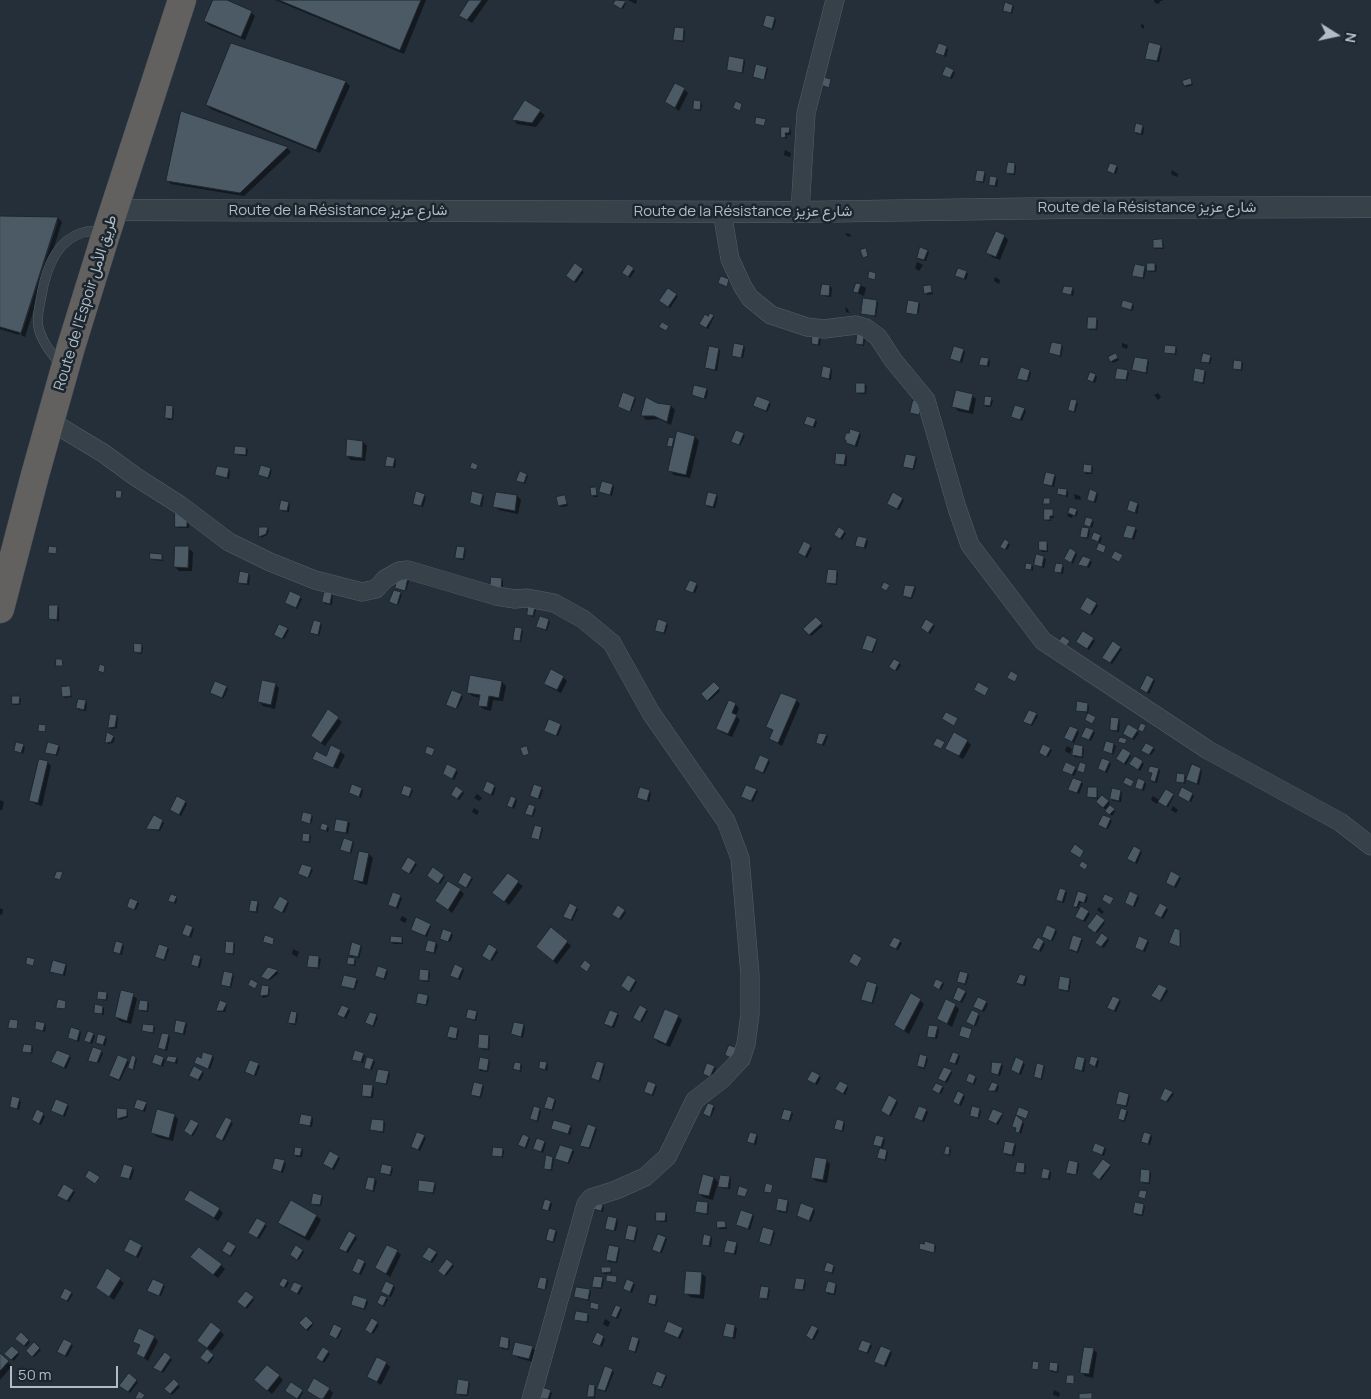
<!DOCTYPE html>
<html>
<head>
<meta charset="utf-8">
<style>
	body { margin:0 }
	#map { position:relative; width:1371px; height:1399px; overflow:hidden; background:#242f3a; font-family:Manrope,sans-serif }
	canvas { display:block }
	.north { position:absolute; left:1311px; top:10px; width:50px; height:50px; -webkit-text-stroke:4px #1c262f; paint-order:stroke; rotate:100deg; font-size:14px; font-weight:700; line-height:20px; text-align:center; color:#b2bcc6 }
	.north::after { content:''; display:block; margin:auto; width:18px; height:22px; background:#b2bcc6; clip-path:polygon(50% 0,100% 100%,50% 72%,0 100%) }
	.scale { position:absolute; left:10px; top:1366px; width:108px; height:22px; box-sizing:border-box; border:2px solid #b2bcc6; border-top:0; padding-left:6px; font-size:15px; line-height:18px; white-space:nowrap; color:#b2bcc6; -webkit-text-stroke:4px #1c262f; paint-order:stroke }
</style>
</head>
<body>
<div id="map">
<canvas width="1371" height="1399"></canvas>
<div class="north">N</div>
<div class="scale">50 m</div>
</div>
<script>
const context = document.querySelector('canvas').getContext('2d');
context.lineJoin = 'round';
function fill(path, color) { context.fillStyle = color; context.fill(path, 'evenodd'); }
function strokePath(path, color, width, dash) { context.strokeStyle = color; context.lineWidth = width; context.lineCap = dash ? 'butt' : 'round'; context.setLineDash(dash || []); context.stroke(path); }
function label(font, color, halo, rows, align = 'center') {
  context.font = font + ' Manrope,Vazirmatn,sans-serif'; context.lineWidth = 5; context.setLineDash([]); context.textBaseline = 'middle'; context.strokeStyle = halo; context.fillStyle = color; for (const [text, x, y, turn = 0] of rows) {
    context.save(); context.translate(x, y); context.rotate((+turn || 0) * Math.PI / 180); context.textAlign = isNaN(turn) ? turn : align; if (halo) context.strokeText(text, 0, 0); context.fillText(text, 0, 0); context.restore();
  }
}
fill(new Path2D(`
	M214,0H224L251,12L255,16L245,40L209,25L205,21Z
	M275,0H426L404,54Z
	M470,0H488L472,23L461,16Z
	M617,0H622L626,3L623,9L615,4Z
	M628,0H637L636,4Z
	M1154,0H1163L1162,1H1160L1159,4L1155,3Z
	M1013,6L1014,7L1012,14L1004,11Z
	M774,18L776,20L773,30L764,26Z
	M1141,24L1144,25V29L1141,27Z
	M684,30L685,31L684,42L676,41L675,39Z
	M231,45L346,82L350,86L320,153L211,109L207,105Z
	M940,45L948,49L946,57L937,53Z
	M1160,46L1162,48L1159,62L1148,60L1147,59Z
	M744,60L745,62L743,74L728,69Z
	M767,68L768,69L765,80L754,76Z
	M953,71L955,72L952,79L944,75Z
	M1191,80L1193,85L1186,87L1185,86Z
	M684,89L688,93L679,111L667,102Z
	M525,102L545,115L536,127L517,124L514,120Z
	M701,102L702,104L701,111L696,110L694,108Z
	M182,113L287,148L291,152L244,196L171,184L167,180Z
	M1142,126L1144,128L1143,135L1137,134L1135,132Z
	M782,128H789L791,130V135H787V139L782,137Z
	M785,150L791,153L790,157L784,155Z
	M1015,164L1016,166L1015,175L1009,174L1008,172Z
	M1116,166L1118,168L1116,174L1109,171Z
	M1172,170L1178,174L1177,177L1171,174Z
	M984,172L986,174L984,183L978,182L976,181Z
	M996,178L998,180L997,187L992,186L990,184Z
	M0,217L58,218L62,222L25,337L21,335L58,221H56L19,335L0,329Z
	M845,233L850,234L851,237L847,236Z
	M1004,236L1008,240L1000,260L992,257L988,253Z
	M1162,241L1163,242L1164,249H1156L1154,248Z
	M927,251L929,252L926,261L920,260L918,258Z
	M917,262L923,265L919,271L915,268Z
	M1155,264L1157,266L1156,272H1150L1148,271Z
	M575,265L584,272L576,283L569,277Z
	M1136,265L1146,269L1144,279L1134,275Z
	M628,266L635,271L630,278L625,274Z
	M966,272L968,274L966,280L957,276Z
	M995,277L1000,280L999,284L994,281Z
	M860,285L866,288L864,296L855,292Z
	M830,286L832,288L831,297L823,296L822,294Z
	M931,287L933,294L927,295L926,293Z
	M1072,288L1074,290L1073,296L1064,293Z
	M676,295L678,296L670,308L662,302Z
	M877,301L878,303L876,317L863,313Z
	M918,303L920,305L918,315L908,312Z
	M1132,304L1134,306L1132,311L1122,307Z
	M845,307L848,309L849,313L846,312Z
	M713,316L714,317L708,329L702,326L708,318Z
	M1097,319L1098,320L1097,330H1090L1088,328Z
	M814,335L821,337L820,346L813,344Z
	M863,336L865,338L864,346L859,345L857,344Z
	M1122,343L1128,345L1127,349L1122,347Z
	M1062,345L1063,347L1061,357L1051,353Z
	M743,346L745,348L743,358L735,357L733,355Z
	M1175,348L1177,349L1176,355L1165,352Z
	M719,349L720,351L717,371L708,369L706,367Z
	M963,350L965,352L962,363L951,359Z
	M1116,355L1119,360L1113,363L1111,361Z
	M1210,356L1212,358L1210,364L1202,361Z
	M989,359L990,361L989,367L981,364Z
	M1136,359L1149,362L1147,374L1134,370Z
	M1242,362L1243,364L1242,371L1236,370L1234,368Z
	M831,369L832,370L831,380L824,378L822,377Z
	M1029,371L1031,373L1028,382L1019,379Z
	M1127,371L1129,373L1127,381L1117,378Z
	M1205,371L1206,373L1204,384L1196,382L1194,380Z
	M1095,375L1097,377L1095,383L1088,380Z
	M865,385L867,386L866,394H859L857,392Z
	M706,389L708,391L706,399L693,395Z
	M1158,393L1161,397L1158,400L1154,395Z
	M972,395L976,399L973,414L958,411L954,407Z
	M634,398L636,399L631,412L619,407Z
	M991,399L993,400L991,407H987L985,405Z
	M1076,402L1078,403L1075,413L1069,410Z
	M769,403L771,404L767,412L754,406Z
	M657,404L671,406L675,410L671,425L659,419L646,420L643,416Z
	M173,407L174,409L173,420H168L167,418Z
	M1024,409L1026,411L1022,421L1012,417Z
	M815,420L817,422L815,428L806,424Z
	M859,433L861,435L857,447L847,443L845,439Z
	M743,435L745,436L740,446L733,442Z
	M695,437L699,441L690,478L674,475L670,471L675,448L668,446L673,439L676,442Z
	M363,442L367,446L365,461L351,460L347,456Z
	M246,448L248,450L247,456L237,455L236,454Z
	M845,455L847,457L846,466L838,465L836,464Z
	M915,457L917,459L914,470L906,468L905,466Z
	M395,459L396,461L395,468L387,465Z
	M1091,466L1093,468L1092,474H1086L1084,472Z
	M228,469L230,471L229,479L217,475Z
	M270,469L272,470L269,479L260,475Z
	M526,475L528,476L525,484L520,482Z
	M1054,475L1056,477L1054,487L1046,485L1044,484Z
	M613,485L614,487L612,496L600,491Z
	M596,489L598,497H594L593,496Z
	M1067,491L1068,492V497L1058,494Z
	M1091,491L1098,494L1096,503L1088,500Z
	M1074,494L1080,496L1081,500L1075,499Z
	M424,495L426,497L423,507L416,505L414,503Z
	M482,495L484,496L482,507L471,503Z
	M716,495L718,497L715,508L708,507L707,505Z
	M517,496L521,500L518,514L499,510L495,506Z
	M565,497L568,506L561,507L559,505Z
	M902,499L904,500L899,510L890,505Z
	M289,503L290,504L289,512L282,511L281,509Z
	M1138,504L1139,505L1137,514L1128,509Z
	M1071,508L1078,512L1076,517L1073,515L1072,518L1067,516Z
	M1052,510L1054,518H1051V521H1047L1045,519Z
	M189,514V528H178L176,526Z
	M1092,520L1094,522L1092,528L1085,525Z
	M260,529H267L269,530L267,535L261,538Z
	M1089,529L1090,531L1088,539L1083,538L1082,536Z
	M1135,529L1137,530L1134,540L1124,536Z
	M844,532L846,533L842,540L837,537Z
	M1100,536L1102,538L1100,543L1092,539Z
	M866,539L868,541L866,549L857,545Z
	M1005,541L1010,545L1007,550L1003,548Z
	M1046,542L1048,544V552H1042L1040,550Z
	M804,543L812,548L807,558L801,554Z
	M188,548L193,552L192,571H179L175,567Z
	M464,548L466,550L464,560L458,559L457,558Z
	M1075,553L1077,554L1073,564L1067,560Z
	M162,555L163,561L153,560L151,559Z
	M1037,556L1046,559L1044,568L1035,565Z
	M1084,557L1092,562L1089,568L1079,564Z
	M1032,565L1033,567V571L1026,569Z
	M1062,566L1064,567L1063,574L1057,573L1056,571Z
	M836,572L838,573L837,585L829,584L828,582Z
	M249,574L250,576L249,585L241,584L240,583Z
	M407,579L409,581L406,591L396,588Z
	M502,579L503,581V589L491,588Z
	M696,584L698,586L695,593L689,591Z
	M914,587L916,588L912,599L906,597L904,596Z
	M400,593L402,595L398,605L392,603L391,602Z
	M331,594L333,596L332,605L325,604L323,602Z
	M300,597L302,599L297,609L286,603Z
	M1096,604L1098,606L1092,615L1083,610Z
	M58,606L59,608V621L52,620L50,619Z
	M534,608L536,610L534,617L530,616L528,615Z
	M816,619L823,626L811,636L805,629Z
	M548,620L550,622L547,631L538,627Z
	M320,623L322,625L319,636L313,634L312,633Z
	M666,623L668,625L665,634L656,631Z
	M933,625L935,626L930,634L924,630Z
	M287,629L289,630L284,639L277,636Z
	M516,629L523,631L521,642L514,640Z
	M1084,633L1095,641L1089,650L1079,644Z
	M876,640L877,642L873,653L864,649Z
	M1114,643L1122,649L1112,664L1105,660Z
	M141,645L143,647L142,654L137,653L135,652Z
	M899,663L901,665L897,671L892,669Z
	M563,677L567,681L561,693L549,687L545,683Z
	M1154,680L1155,681L1149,694L1141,689Z
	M502,682L506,686L503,701L493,700L491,711L483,709L479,705L481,698L472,696L468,692Z
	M275,684L279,688L275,709L263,706L259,702Z
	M714,684L720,691L709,701L703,695Z
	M69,687L72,697L65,698L64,697Z
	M226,687L228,689L223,699L211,693Z
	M461,695L463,697L457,709L449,706Z
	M19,697L21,699L20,705H14L13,704Z
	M796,700L800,704L782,746L770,739L773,732L768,727Z
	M85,702L87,703L86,711L79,710L77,708Z
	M735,704L739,708L736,716L740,720L732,737L721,732L717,728Z
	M1087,704L1089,706L1088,713L1077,710Z
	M328,711L342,722L325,746L317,740Z
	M1036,714L1038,716L1032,726L1027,723Z
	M117,716L118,717L117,728L111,729L109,727Z
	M1118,720L1120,721L1119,732L1112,731L1111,729Z
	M561,725L562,726L558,736L547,732Z
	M1070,727L1079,732L1074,743L1066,738Z
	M1093,731L1095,733L1091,741L1083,737Z
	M1137,731L1139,733L1134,740L1126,735Z
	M826,735L828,736L824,746L817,742Z
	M114,737L115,738L113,743L108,744L107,742Z
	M967,741L971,745L963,759L946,749Z
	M1107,742L1116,746L1113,755L1104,751Z
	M23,746L25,747L23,754L16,750Z
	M58,746L60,748L57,756L46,752Z
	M1067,746L1072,749L1070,754L1065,751Z
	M332,747L345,755L338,769L317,759V761L314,758H327Z
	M1083,747L1084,749L1083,758L1075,757L1073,755Z
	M1153,748L1155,750L1151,755L1145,752Z
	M1050,749L1052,750L1048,757L1042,754Z
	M1130,754L1131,756L1126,765L1119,761Z
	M1135,758L1144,764L1140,771L1133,766Z
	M768,760L770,762L764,774L756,769Z
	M47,762L51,766L42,806L35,804L31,800Z
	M1109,762L1111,764L1107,773L1101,770Z
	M448,766L458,772L454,780L444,774Z
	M1075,768L1077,770L1074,776L1065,772Z
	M1159,769L1160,771L1157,783L1153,782L1151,780L1153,773L1150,771Z
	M1200,769L1202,771L1199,785L1189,781L1186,778L1185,784L1177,781L1184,775L1188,779Z
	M1081,782L1083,784L1079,794L1070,790Z
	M1145,782L1146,784L1144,791L1137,787Z
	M488,783L496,788L493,796L484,791Z
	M535,785L543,790L540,799L533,797Z
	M362,789L363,791L361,798L350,793Z
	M411,789L413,790L410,798L402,794Z
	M1097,789L1098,790V799L1090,798L1088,797Z
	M756,790L758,791L753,802L743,797Z
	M649,791L651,793L649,802L638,798Z
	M1121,791L1122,793L1121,802L1113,801L1111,799Z
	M462,792L464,793L459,800L454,797Z
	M477,794L482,798L480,801L474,798Z
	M1192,794L1194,796L1191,802L1181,797Z
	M1173,795L1174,796L1168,807L1159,801L1157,804L1151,800L1153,796L1160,801Z
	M1102,797L1110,803L1108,805L1115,812L1112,816L1098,802Z
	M516,799L517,801L514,809L510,807Z
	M0,800L4,802L2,810H0Z
	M185,802L187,804L181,816L171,810Z
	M529,805L536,809L533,817L526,814Z
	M1173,806L1178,810L1176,813L1171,810Z
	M474,808L479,811L477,815L472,812Z
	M311,816L313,817L311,824L302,821Z
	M1110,819L1112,821L1108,829L1102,827Z
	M338,820L350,823L348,834L336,830Z
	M162,821L164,823L160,831L147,828Z
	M322,825L329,828L328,832L321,829Z
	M542,828L543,829L540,840L535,839L533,837Z
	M310,835L311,836L310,843L305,842L304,841Z
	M353,842L354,843L351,854L342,850Z
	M1134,848L1142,852L1137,864L1129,859Z
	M360,852L369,854L373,858L367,885L359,883L355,879Z
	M415,863L417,864L411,874L404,870Z
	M311,869L313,870L309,878L301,875Z
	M508,875L523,886L509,905L498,896Z
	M443,876L445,877L440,884L430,878Z
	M1179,877L1181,878L1176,888L1169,884Z
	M471,878L473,879L467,888L461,884Z
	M460,890L464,894L452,913L437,901Z
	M1066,891L1067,893L1064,903L1059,902L1058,900Z
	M1079,893L1088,897L1086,903L1081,902L1078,908H1076L1074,907Z
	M1138,896L1139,898L1135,907L1128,904Z
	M176,897L177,899L176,904L170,901Z
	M400,897L402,898L398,909L391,906Z
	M137,902L139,903L136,910L130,908Z
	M257,902L259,904L257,913L252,912L250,911Z
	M287,902L289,903L284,913L277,910Z
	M1099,907L1104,912L1102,914L1097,910Z
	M0,908L3,910L2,915L0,914Z
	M576,908L578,909L572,921L566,918Z
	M1082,908L1090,914L1085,922L1078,918Z
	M1166,908L1168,910L1163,919L1157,915Z
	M624,911L626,912L621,920L615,916Z
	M402,916L407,919L405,923L400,920Z
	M1097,916L1105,923L1097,933L1089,927Z
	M430,925L431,926L427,937L414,931Z
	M193,928L194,929L191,938L184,934Z
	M1055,930L1057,931L1053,941L1045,938Z
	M1179,931L1181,933V947L1171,943Z
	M451,933L453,935L450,942L443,940Z
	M1103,935L1109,940L1104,948L1097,943Z
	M402,938L403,940V944H393L392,942Z
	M1081,939L1083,940L1078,953L1072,951L1070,949Z
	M900,941L902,943L898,950L892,947Z
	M1147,941L1149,942L1145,952L1136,948Z
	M117,942L124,946L122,955L114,952Z
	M429,942L438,945L435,954L427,951Z
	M567,942L571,946L557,964L541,951Z
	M1043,942L1045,944L1041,952L1036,949Z
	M233,943L235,944L234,955L228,954L226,953Z
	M360,946L362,947L359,958L352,956L356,961L355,966L350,965L348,964L354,959L350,955Z
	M489,946L498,952L492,961L485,957Z
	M167,948L169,949L165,961L156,957Z
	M293,949L299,952L297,957L292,954Z
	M310,956L321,959L319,969L309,966Z
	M200,957L202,959L200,968L194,966L193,964Z
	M66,965L67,966L65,976L52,972Z
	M269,968L279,973L270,980L262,977Z
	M462,969L464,970L460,980L453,977Z
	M386,970L388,972L385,980L376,976Z
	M429,971L430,973L429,982L422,981L420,980Z
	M225,973L234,976L231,988L223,985Z
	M967,974L969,975L966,985L960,983L959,982Z
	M1026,977L1027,978L1025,986L1019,985L1018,983Z
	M356,979L358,981L355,990L344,987Z
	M1070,979L1071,981L1069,992L1060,990L1059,989Z
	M635,981L637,982L631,992L624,988Z
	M868,982L878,987L873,1004L862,1000Z
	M943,983L944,984L941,990L936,988Z
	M1160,985L1168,991L1161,1002L1155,998Z
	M263,986L270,989L269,996L263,998L262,996Z
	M965,992L967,993L962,1003L956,1000Z
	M106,993L108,995L107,1001L98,999Z
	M133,995L137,999L131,1024L120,1021L116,1017Z
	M427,996L429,998L427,1006L417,1002Z
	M920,1000L924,1004L909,1034L895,1025Z
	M1119,1000L1121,1001L1116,1012L1110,1009Z
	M148,1002L149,1004L148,1012L141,1011L140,1009Z
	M986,1002L988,1004L984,1012L976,1008Z
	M226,1004L227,1005L225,1012H219L217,1011Z
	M955,1005L959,1009L952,1027L938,1019Z
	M103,1007L104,1008V1015L95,1012Z
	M348,1009L350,1011L346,1019L341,1016Z
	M646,1010L648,1011L642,1022L636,1019Z
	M973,1011L980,1016L976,1026L969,1023Z
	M476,1012L478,1013L476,1021L467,1018Z
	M297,1013L298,1015L296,1025L291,1024L289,1023Z
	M617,1014L619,1015L614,1028L607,1026L606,1024Z
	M376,1016L378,1017L374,1027L367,1023Z
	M678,1016L682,1020L670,1047L658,1042L654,1038Z
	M185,1023L187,1024L185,1035L177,1033L175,1031Z
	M44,1024L46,1025L45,1032L36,1029Z
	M523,1025L525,1027L523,1038L513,1034Z
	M153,1026L155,1028L154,1034L144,1031Z
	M937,1028L939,1029L937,1039L930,1038L928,1036Z
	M457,1029L459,1031L457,1040L450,1039L449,1037Z
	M80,1031L81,1032L79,1042L69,1038Z
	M89,1032L95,1036L92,1044L86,1041Z
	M168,1035L170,1037L167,1051L161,1049L160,1048Z
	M489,1036L490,1037L489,1050L481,1049L479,1048Z
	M105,1037L107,1039L105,1046L98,1042Z
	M32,1046L33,1048L32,1054L24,1052Z
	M101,1051L103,1053L99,1063L90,1060Z
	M363,1054L365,1056L363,1063L353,1060Z
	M958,1055L960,1056L957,1065L952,1063L950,1062Z
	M69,1056L71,1058L66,1069L53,1062Z
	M212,1056L214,1058L210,1069L196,1063L202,1059Z
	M926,1057L928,1059L925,1069L920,1068L918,1066Z
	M136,1058L137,1059L134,1070L129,1068Z
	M163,1058L165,1060L163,1067L154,1063Z
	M176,1058L178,1059L177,1064L168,1061Z
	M1017,1059L1025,1064L1021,1075L1012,1070Z
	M1085,1059L1086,1060L1084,1072L1077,1070L1075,1068Z
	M1097,1059L1099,1061L1097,1068L1090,1064Z
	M127,1060L129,1062L120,1081L112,1078L111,1076Z
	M373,1060L375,1062L372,1070L367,1069Z
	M488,1060L490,1062L488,1072L481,1071L479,1069Z
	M251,1061L260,1066L256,1076L248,1073Z
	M598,1062L605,1066L600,1082L592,1078Z
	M547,1063L548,1065L547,1071L540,1068Z
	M521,1064L522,1066L521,1072L514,1069Z
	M1001,1064L1003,1066L1000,1076L994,1074Z
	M1044,1066L1045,1067L1042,1080L1037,1078L1035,1077Z
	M714,1067L716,1068L712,1078L706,1075Z
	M951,1071L952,1073L947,1083L941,1080Z
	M202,1072L204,1073L200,1081L192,1077Z
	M388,1072L390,1074L387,1085L377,1081Z
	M813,1073L821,1078L817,1085L811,1081Z
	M970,1075L977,1079L974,1085L967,1081Z
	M655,1085L657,1087L653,1096L645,1092Z
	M997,1085L999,1087L997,1092L990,1091Z
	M372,1086L374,1088L373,1098L364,1097L363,1095Z
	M482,1086L484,1087L481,1098L474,1096L472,1094Z
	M847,1086L848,1088L845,1095L838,1091Z
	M942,1087L944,1088L941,1094L935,1092Z
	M959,1092L965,1097L961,1106L956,1103Z
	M1172,1093L1174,1094L1168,1102L1163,1100Z
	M1128,1095L1130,1096L1127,1107L1118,1103Z
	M890,1097L898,1102L891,1116L884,1113Z
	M13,1098L21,1101L19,1110L11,1106Z
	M57,1100L69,1106L65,1117L53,1111Z
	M555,1100L556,1101L553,1111L547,1109L546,1108Z
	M146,1103L147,1105L145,1112L135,1108Z
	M713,1106L715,1108L711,1117L706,1116L705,1114Z
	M535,1108L541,1111L538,1122L532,1119Z
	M979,1109L981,1111L979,1119L971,1115Z
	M119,1110H126L128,1112V1117L120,1120L118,1119Z
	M926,1110L928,1112L924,1122L916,1118Z
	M38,1111L45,1116L41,1125L35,1122Z
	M1127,1111L1128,1112L1125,1122L1121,1121L1119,1119Z
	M791,1112L793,1114L790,1122L783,1119Z
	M1002,1114L1003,1115L998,1125L991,1122Z
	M174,1115L178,1119L173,1141L157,1137L153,1133Z
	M312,1117L313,1119L312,1127L300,1124Z
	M1017,1117L1024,1124L1021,1134L1013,1127Z
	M226,1119L233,1123L224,1141L218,1138Z
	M384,1121L385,1123L384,1133L371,1130Z
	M844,1122L845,1124L843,1132L835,1129Z
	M198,1124L199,1125L193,1136L187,1133Z
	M570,1126L572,1128L570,1135L553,1129Z
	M595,1128L597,1129L590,1149L583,1147L582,1145Z
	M756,1135L758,1136L756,1145L750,1143L749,1142Z
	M1150,1135L1152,1137L1150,1145L1144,1143L1142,1142Z
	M424,1136L426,1138L420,1151L414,1148Z
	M528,1138L530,1139L526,1149L521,1146Z
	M883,1138L885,1140L882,1150L888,1152L886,1161L879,1158L881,1148L875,1145Z
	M544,1142L546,1143L543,1153L534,1149Z
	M1015,1144L1016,1146L1014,1156L1006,1155L1004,1153Z
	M950,1148L951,1150L950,1156L946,1154Z
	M1105,1148L1106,1149L1104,1156L1093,1151Z
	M301,1149L303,1150L302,1157H297L295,1155Z
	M502,1149L504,1151L503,1158L493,1155Z
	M572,1150L574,1152L569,1164L557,1159Z
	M338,1157L340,1158L334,1170L326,1166Z
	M553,1158L554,1159L552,1171L547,1170L545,1169Z
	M826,1160L830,1164L827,1183L816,1181L812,1177Z
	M1104,1161L1111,1167L1101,1180L1094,1174Z
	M284,1162L286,1163L283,1173L273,1169Z
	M1078,1163L1079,1165L1077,1175L1069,1174L1068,1172Z
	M1024,1164L1026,1166L1025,1174L1018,1173L1016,1171Z
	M391,1167L393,1169L391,1176L381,1173Z
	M132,1168L134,1170L131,1180L122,1176Z
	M1050,1171L1051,1172L1050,1180L1044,1179L1043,1177Z
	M1150,1171L1151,1173L1150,1184L1143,1183L1141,1181Z
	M729,1177L731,1179L730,1189L721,1188L719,1187Z
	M369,1178L377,1181L374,1192L366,1189Z
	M714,1178L718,1182L713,1200L703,1197L699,1193Z
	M434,1184L436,1185L434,1194L419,1191Z
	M73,1191L75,1192L69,1202L60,1197Z
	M321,1196L323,1198L321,1206L314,1205L312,1203Z
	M186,1200L219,1209L223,1213L218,1221Z
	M787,1201L789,1203L787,1213L779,1212L777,1210Z
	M550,1202L552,1204L550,1211L545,1210L544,1208Z
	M708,1204L709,1205L708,1215L696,1211Z
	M1143,1205L1145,1207L1143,1216L1136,1215L1135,1213Z
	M602,1206L604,1207L603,1212L594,1209Z
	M813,1209L815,1211L811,1222L798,1216Z
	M665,1213L667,1215V1222H659L657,1220Z
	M753,1215L754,1216L750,1230L737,1224Z
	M317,1216L321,1220L309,1241L284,1227L280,1223Z
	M616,1219L618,1221L616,1231L608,1230L607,1228Z
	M258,1220L267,1226L259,1239L252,1234Z
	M725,1222L727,1229H720L718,1227Z
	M636,1228L638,1230L635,1242L628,1240L627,1239Z
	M556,1231L557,1233L554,1243L549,1241L547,1240Z
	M773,1231L775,1233L771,1246L761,1242Z
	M355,1236L357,1238L348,1253L342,1250Z
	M711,1237L712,1238L711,1247L705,1246L703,1244Z
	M665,1238L667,1239L662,1253L655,1251Z
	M131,1240L143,1248L138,1258L127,1252Z
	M736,1243L738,1244L736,1255L725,1252Z
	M935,1245L936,1247L935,1253L920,1249Z
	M235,1247L236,1249L231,1257L223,1251Z
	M618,1248L620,1249L617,1263L609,1262L608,1260Z
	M303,1251L304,1252L299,1260L293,1256Z
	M397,1251L401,1255L390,1277L377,1268Z
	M436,1253L438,1254L432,1263L426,1259Z
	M359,1260L366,1264L361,1275L355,1272Z
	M196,1261L221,1265L225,1269L218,1278Z
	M452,1264L454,1266L446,1276L441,1273Z
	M828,1264L835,1267L833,1274L825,1270Z
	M611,1268L612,1273L604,1274L603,1272Z
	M108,1270L124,1283L114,1300L97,1288Z
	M701,1273L706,1277L704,1299L690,1297L686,1293Z
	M602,1278L604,1280L602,1289L595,1288L593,1286Z
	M547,1279L548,1281L546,1290L540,1289L539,1287Z
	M287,1281L289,1283L286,1288L283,1287Z
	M628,1281L635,1285L632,1293L624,1289Z
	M804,1281L806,1282L804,1291L797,1290L796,1288Z
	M163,1285L165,1286L161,1296L150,1292Z
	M836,1285L837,1286L835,1295L828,1294L827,1292Z
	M301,1286L303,1288L299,1295L291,1290Z
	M394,1286L395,1288L391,1297L384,1294Z
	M768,1288L770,1290L768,1300L762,1299L761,1297Z
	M590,1290L591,1292L589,1301L575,1297Z
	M71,1293L73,1294L68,1302L63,1299Z
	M246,1293L254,1300L247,1309L239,1302Z
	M656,1296L658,1298L656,1306L651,1305L649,1303Z
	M386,1298L388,1300L384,1307L378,1303Z
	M366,1300L368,1302L365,1310L354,1306Z
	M620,1308L622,1309L618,1319L612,1316Z
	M587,1314L589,1316L588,1323L576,1320Z
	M306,1318L313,1325L308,1331L301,1323Z
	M605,1319L610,1322L608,1327L603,1324Z
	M372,1320L379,1325L373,1334L368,1331Z
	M727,1325L737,1328L735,1339L725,1336Z
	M341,1329L342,1331L338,1339L332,1336Z
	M682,1329L684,1330L680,1339L665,1332Z
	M817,1329L819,1331L814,1340L809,1338Z
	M220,1331L224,1335L212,1351L203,1345Z
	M21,1334L30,1342L26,1347L17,1338Z
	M597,1334L605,1339L602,1347L595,1344Z
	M154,1337L158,1341L148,1361L137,1353L140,1346L134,1341Z
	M509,1339L510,1340L509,1350L502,1349L501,1347Z
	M638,1339L640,1341L636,1353L631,1351L629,1349Z
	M65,1341L73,1346L67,1357L60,1353Z
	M34,1343L41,1350L34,1357L27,1351Z
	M870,1344L872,1346L868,1354L860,1350Z
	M12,1347L19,1354L14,1361L6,1354Z
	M532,1347L536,1351L533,1362L518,1358L514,1354Z
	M324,1349L330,1354L324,1363L319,1359Z
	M1093,1349L1097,1353L1093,1378L1085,1376L1081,1372Z
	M207,1351L214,1357L209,1364L202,1358Z
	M890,1351L892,1353L886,1367L876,1362Z
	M165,1354L172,1360L163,1373L156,1369Z
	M0,1355L12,1366L0,1380Z
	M386,1363L390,1367L381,1385L369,1377Z
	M1057,1364L1059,1366L1058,1373L1052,1372L1050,1370Z
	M612,1370L614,1372L606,1392L600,1390L598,1388Z
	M129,1375L138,1382L130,1393L121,1386Z
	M279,1376L283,1380L272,1394L260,1384Z
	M665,1376L667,1377L662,1388L655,1385Z
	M174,1381L180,1387L172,1395L166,1389Z
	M468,1382L470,1383L468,1396L459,1395L458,1393Z
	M595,1386L596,1387L595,1398H590L588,1396Z
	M329,1389L333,1393L330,1399H320L308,1390Z
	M1054,1390L1060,1393L1059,1397L1053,1395Z
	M302,1391L303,1393L299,1399L288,1392Z
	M550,1391L552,1393L550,1399H541Z`), '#0007');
const building = new Path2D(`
	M213,0H227L252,11L241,37L204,21Z
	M279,0H421L400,50Z
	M469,0H482L467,20L459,16Z
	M616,0L626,1L621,9L613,4Z
	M1005,2L1013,5L1011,13L1003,11Z
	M766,15L775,17L772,29L763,26Z
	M675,27L684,28L683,41L673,40Z
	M1149,42L1161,45L1157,61L1145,59Z
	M231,43L346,81L316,150L206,105Z
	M939,43L947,46L944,56L935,53Z
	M729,56L744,59L742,73L727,70Z
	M756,64L767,67L764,80L753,77Z
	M946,66L954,70L950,78L942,75Z
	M823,77L831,79L829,88L821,85Z
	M1191,78L1192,84L1184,86L1182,81Z
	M675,83L685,88L675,108L665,102Z
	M525,100L541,110L532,123L512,120Z
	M694,100L701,101L700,110L693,109Z
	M736,101L742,104L740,111L733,108Z
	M181,111L288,147L240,193L166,181Z
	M756,117L766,119L764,126L755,124Z
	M1136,123L1143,125L1141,134L1134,132Z
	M781,127H790L789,133H785L786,137L781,138Z
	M1008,162L1015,163L1014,174L1006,173Z
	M1110,163L1117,165L1114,174L1107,171Z
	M977,170L985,171L983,182L975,181Z
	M990,176L997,177L995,186L989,185Z
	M0,216L58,217L21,333L0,327Z
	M996,231L1005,235L996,257L986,253Z
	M1162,239L1163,248H1153V240Z
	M920,247L928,250L924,260L917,258Z
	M866,248L868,256L863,258L860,250Z
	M575,263L583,269L574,282L566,276Z
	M1147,263H1155V271H1147Z
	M628,264L634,268L628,277L622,273Z
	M1135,264L1145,266L1143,278L1132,276Z
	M958,268L967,271L964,279L955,276Z
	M869,271L876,273L875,280L868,278Z
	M721,276L729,279L727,287L718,283Z
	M856,283L861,284L858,293L853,292Z
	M822,284L830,285L829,296L820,295Z
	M931,285L932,292L924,294L923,286Z
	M1064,286L1073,287L1071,295L1062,293Z
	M668,288L677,294L668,307L659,301Z
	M863,298L877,300L875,316L861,314Z
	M908,300L919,302L917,315L906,313Z
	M1123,300L1133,303L1131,310L1121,307Z
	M710,313L714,315L706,328L699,324L705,314L708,316Z
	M1088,317H1097L1096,329H1087Z
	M662,322L669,326L666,331L659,327Z
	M812,333L820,334L818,345L812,344Z
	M857,334L864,335L863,345L856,344Z
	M1052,342L1062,344L1060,356L1049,353Z
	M734,343L744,345L741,358L732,356Z
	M1165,345L1176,346L1175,354L1164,353Z
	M709,346L719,348L715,370L705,368Z
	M954,346L964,349L960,362L950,359Z
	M1116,353L1118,358L1110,362L1108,357Z
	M1203,353L1211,355L1209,363L1201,362Z
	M981,357L989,358L987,366L979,365Z
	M1135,357L1148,359L1146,373L1132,370Z
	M1234,360L1242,361L1241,370L1233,369Z
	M823,366L831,368L829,379L821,377Z
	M1021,367L1030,370L1027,381L1017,379Z
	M1117,368L1128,370L1126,380L1115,379Z
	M1195,368L1205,370L1203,383L1193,381Z
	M1090,372L1096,374L1093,382L1087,380Z
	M856,383H865V393H856Z
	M694,385L707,388L704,399L692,395Z
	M956,390L973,394L969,411L952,407Z
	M623,392L635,397L630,412L618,407Z
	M757,396L770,401L766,411L753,406Z
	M985,396L992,397L990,406L984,405Z
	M646,397L657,403L671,405L667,422L654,416H641Z
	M1071,399L1077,400L1074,412L1068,410Z
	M913,400L923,403L919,415L910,413Z
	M166,405L173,406L172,419L165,418Z
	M1015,405L1025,408L1020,420L1011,417Z
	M807,416L816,419L813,427L804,424Z
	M850,429L860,432L855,446L846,443V440H844L846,433H849Z
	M736,430L744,433L739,445L731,442Z
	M677,431L695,436L686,475L668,471Z
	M669,437L674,438L672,447L667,446Z
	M347,439L363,441L362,458L346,456Z
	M235,446L246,447V455L234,454Z
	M836,453L846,454L844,465L835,464Z
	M906,454L916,456L913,469L903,467Z
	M387,456L395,458L393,467L385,466Z
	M472,462L478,465L476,470L470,468Z
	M1084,464L1092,465L1091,473L1083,472Z
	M261,465L271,468L268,478L258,475Z
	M217,466L229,468L227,478L215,475Z
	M520,471L527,474L524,483L516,481Z
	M1046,472L1055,474L1052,486L1043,484Z
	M602,481L613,484L610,495L599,492Z
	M596,487L597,495L591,496L590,488Z
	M1058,488L1067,489L1066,496L1057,494Z
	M1090,489L1097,492L1094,502L1087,500Z
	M116,490L122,491L121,498H116Z
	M416,491L425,494L421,506L413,504Z
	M472,491L483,494L480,506L470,503Z
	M496,492L517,495L515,511L493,507Z
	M708,492L717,494L713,507L705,505Z
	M893,492L903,498L897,509L887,504Z
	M565,495L567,504L558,506L556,497Z
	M1044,498H1050V504H1043Z
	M281,500L289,502L287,511L279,510Z
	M1130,500L1138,503L1135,513L1127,510Z
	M1070,507L1077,509L1075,516L1068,513Z
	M1044,509H1053V516H1050V520H1044Z
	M175,511H187V527H175Z
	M1086,517L1093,519L1090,527L1084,525Z
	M1127,525L1136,527L1132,539L1123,537Z
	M259,527H268L266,534L259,537Z
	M839,527L845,531L840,539L834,535Z
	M1082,527L1089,528L1087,538L1080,537Z
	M1094,532L1101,535L1098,542L1091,539Z
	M858,536L867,538L864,548L855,546Z
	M1005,539L1009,542L1005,550L1000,547Z
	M804,541L811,545L805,557L798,553Z
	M1039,541H1047V551L1039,550Z
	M1099,543L1106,546L1104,553L1096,550Z
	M49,546L57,547L56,554L48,553Z
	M175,546H189L188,568L174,567Z
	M457,546L465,547L463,559L455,558Z
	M1070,548L1076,552L1071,563L1064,559Z
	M1115,551L1123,555L1119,562L1111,558Z
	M150,553L162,554V560L150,559Z
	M1036,554L1044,556L1042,567L1034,565Z
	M1083,556L1091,559L1087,567L1078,565Z
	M1026,563L1032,564L1031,570L1025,569Z
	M1056,563L1063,564L1061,573L1054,572Z
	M828,569L837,570L836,584L826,583Z
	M240,571L249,573L247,584L238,583Z
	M398,576L408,578L405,591L395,588Z
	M491,577L502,578L501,590L490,589Z
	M690,580L697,583L693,593L685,590Z
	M884,582L890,585L886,591L881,588Z
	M905,585L915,586L911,598L903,596Z
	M394,590L401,592L397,605L389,602Z
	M290,591L301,596L296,608L285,603Z
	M324,592L332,593L330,604L322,602Z
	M1087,597L1097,603L1090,615L1080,609Z
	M49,605H58L57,620L49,619Z
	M528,606L535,607L533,616L527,615Z
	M540,616L549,619L546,630L536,627Z
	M816,617L822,623L809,635L803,629Z
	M658,619L667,622L664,633L655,631Z
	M926,619L934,624L928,633L921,628Z
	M314,620L321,622L318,635L310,633Z
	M279,624L288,628L282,639L274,635Z
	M515,627L522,628L520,641L513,640Z
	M1083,631L1094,638L1087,649L1076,642Z
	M867,635L877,639L872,652L862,649Z
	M1063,636L1070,641L1063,650L1056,645Z
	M1113,641L1121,647L1110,663L1102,658Z
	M134,643L142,644L141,653L134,652Z
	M56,659H62L63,666H56Z
	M894,659L900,662L895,671L889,667Z
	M100,664L105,666L104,673L98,671Z
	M551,669L564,676L557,690L544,684Z
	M1011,671L1018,675L1015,682L1007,678Z
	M470,675L502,681L499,698L489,696L487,707L478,706L480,695L467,693Z
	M1147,675L1154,679L1147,693L1140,689Z
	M262,680L276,683L271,705L258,702Z
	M215,681L227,686L222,698L210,693Z
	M714,682L720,688L707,701L701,694Z
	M978,682L989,688L985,696L974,690Z
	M70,686L71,696L62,697L61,687Z
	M452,690L462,694L456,709L446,705Z
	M781,693L797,699L778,743L769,739L773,730L766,727Z
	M12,696H20L19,704H12Z
	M78,699L86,700L84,710L76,708Z
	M729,700L736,703L732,713L737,715L728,734L716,729Z
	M1077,701L1088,703L1087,712L1076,711Z
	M328,709L339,717L321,743L311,736Z
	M1029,710L1037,713L1031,725L1023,722Z
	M946,712L958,718L954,726L942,719Z
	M1088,713L1096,717L1092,724L1085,720Z
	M110,714L117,715L115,727L108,728Z
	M1111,717L1119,718L1117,731L1110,730Z
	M549,719L561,724L556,736L544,731Z
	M1141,723L1146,725L1143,732L1138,730Z
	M39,724L46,725L45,732L38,731Z
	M1128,724L1138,730L1132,739L1123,734Z
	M1070,726L1078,729L1072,742L1064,738Z
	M1086,727L1094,730L1089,740L1081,737Z
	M107,732L114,736L111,742L105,743Z
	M954,732L968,740L959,756L945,749Z
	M819,733L827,734L822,745L816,743Z
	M1120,737L1127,739L1125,744L1118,742Z
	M937,738L945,742L941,749L933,745Z
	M1106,741L1114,743L1112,754L1103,751Z
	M16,742L24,744L21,753L14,751Z
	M48,742L59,745L56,755L45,753Z
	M1146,743L1154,747L1149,755L1141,751Z
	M1043,744L1051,748L1046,757L1039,753Z
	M1074,744L1083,746L1082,757L1072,755Z
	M331,745L341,750L333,768L312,759L316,751L326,756Z
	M427,746L435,749L432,756L425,753Z
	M527,746L529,754L523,756L520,748Z
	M1123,748L1131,753L1124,764L1116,759Z
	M760,755L769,759L763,773L754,769Z
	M1135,756L1143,761L1138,770L1129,764Z
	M1102,758L1110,761L1105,772L1098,769Z
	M39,759L48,761L38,803L29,801Z
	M1066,762L1076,767L1072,775L1062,771Z
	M1080,762L1086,764L1084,773L1077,771Z
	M447,764L457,769L452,779L443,774Z
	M1192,764L1201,768L1197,784L1186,780Z
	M1150,766L1159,768L1155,782L1150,780L1152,773L1148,772Z
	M1177,773L1185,774L1184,783L1176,782Z
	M1126,777L1134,781L1131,787L1123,783Z
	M1073,778L1082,781L1077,793L1068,790Z
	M1138,778L1145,781L1142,790L1135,788Z
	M487,781L495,785L491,795L483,791Z
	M352,784L362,788L359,797L349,793Z
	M534,784L542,787L538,799L530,796Z
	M404,785L412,788L409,797L401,794Z
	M746,785L757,789L751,801L741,797Z
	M456,786L463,791L457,799L451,795Z
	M640,787L650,790L647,801L637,798Z
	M1088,787H1097V798L1087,797Z
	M1182,787L1193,793L1189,802L1178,796Z
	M1112,788L1121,790L1119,801L1110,799Z
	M1166,789L1174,794L1166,807L1158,802Z
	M1102,795L1109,801L1103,808L1096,802Z
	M177,796L186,801L179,815L170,810Z
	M511,796L516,798L512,808L507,806Z
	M529,804L535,806L532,816L525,814Z
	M1110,805L1115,809L1109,815L1105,811Z
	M303,812L312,814L310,824L301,821Z
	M154,815L163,820L159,830L146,829Z
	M1103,815L1111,818L1106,829L1098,825Z
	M336,819L348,821L346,833L334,831Z
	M322,823L328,825L326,831L320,829Z
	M535,825L542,827L539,840L531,838Z
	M303,833L310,834L309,842L302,841Z
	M344,838L353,841L350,853L340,850Z
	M1075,844L1084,851L1080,858L1070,852Z
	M1134,846L1141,850L1135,863L1127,859Z
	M359,851L369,853L363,882L353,880Z
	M408,857L416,862L409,874L401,869Z
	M1082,861L1088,865L1085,870L1079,866Z
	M302,864L312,867L308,878L298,874Z
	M433,867L444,875L438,884L427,876Z
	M57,871L63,872L60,880L54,878Z
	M1171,871L1180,876L1174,887L1166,883Z
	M464,872L472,877L466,888L458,883Z
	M508,873L519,881L504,902L492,893Z
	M448,881L461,889L448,910L435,901Z
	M1060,888L1066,890L1062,902L1056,900Z
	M1078,891L1087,894L1084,903L1079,901L1077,907H1073Z
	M1130,891L1138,895L1133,907L1125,903Z
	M393,892L401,895L396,908L388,905Z
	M171,894L177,896L174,903L168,901Z
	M1105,894L1114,898L1110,905L1102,900Z
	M280,896L288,901L282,913L273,908Z
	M130,898L138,901L134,910L127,907Z
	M251,900L258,901L256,912L249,911Z
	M570,903L577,907L571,920L563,917Z
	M1160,903L1167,907L1161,918L1154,914Z
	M618,905L625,910L619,919L612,915Z
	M1081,906L1089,911L1083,921L1075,917Z
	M1097,914L1105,920L1095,933L1087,927Z
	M416,917L431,924L425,936L411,930Z
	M186,924L193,927L189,937L182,934Z
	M1047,925L1056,929L1051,941L1042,937Z
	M551,927L568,941L553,961L536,947Z
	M1175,928L1180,930V947L1169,943Z
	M443,929L452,932L448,942L440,939Z
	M1102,933L1108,938L1101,947L1095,943Z
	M265,935L274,938L273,945L263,942Z
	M1073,935L1082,938L1077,952L1069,949Z
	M391,936L402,937V943L390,942Z
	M1139,936L1148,940L1143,951L1135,948Z
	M894,937L901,940L896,949L889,946Z
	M1038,937L1044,941L1039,951L1032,948Z
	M428,940L436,942L434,953L425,951Z
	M116,941L123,943L120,954L113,952Z
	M226,941L234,942L233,954L225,953Z
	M352,942L361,945L358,957L349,955Z
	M159,944L168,947L164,960L155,957Z
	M489,944L497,949L490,961L482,956Z
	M854,953L862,958L857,967L849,962Z
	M194,954L201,956L198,967L191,965Z
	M309,955L319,956L318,968L307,967Z
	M27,957L35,959L33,966L26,964Z
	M348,957L355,958L354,965L347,964Z
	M53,960L66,964L63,975L50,972Z
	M585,960L591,965L587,972L580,967Z
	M455,964L463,968L458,979L450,976Z
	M378,966L387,969L384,979L375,976Z
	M268,967L278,970L268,980L261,977Z
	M420,969L429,970L428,981L419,980Z
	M224,971L233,973L230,987L221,985Z
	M960,971L968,973L965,984L957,982Z
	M1020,974L1026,976L1023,985L1016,983Z
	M344,975L357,978L354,989L341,986Z
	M628,975L636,980L629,992L621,986Z
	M1060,976L1070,978L1068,991L1058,989Z
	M251,979L258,983L255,989L248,985Z
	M936,979L943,982L939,990L933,986Z
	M867,981L877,984L872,1003L861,1000Z
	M1159,984L1167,988L1160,1001L1151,996Z
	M262,985L269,986L268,995L260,996Z
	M958,987L966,991L960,1002L953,999Z
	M121,990L134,993L127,1021L115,1017Z
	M98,991L107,992L106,1000L97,999Z
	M418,993L428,995L426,1005L416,1003Z
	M911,993L921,999L904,1031L894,1025Z
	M1113,996L1120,999L1114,1011L1107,1008Z
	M978,997L987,1001L982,1011L973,1007Z
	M58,999L66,1001L65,1009L56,1008Z
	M946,999L956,1004L947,1024L937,1019Z
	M140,1000L148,1001L147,1011L138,1010Z
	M220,1000L227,1003L223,1011H216Z
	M95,1004L103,1006L102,1014L94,1013Z
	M342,1005L349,1008L344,1018L337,1015Z
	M640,1005L647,1009L640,1022L633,1018Z
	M468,1009L477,1011L475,1020L466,1018Z
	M665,1009L679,1015L666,1044L653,1038Z
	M610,1010L618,1013L612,1027L604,1024Z
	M972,1010L979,1013L974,1026L966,1022Z
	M291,1011L297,1012L295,1024L288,1023Z
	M370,1012L377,1014L373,1026L365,1023Z
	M10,1019L18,1020L17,1029L8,1028Z
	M176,1020L186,1022L183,1034L174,1032Z
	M36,1021L45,1023L43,1031L35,1029Z
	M514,1022L524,1024L521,1037L511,1034Z
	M143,1024L154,1025L153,1033L142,1031Z
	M929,1025L938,1026L935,1038L927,1037Z
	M450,1026L458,1028L456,1039L447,1037Z
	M962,1026L972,1029L969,1039L959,1036Z
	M71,1027L80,1030L77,1041L68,1038Z
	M88,1031L94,1033L90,1043L84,1041Z
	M162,1033L169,1034L165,1050L158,1048Z
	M98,1034L106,1036L103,1045L96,1043Z
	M479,1034L489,1035L488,1049L478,1048Z
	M24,1044L32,1045L31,1053L22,1052Z
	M729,1045L737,1048L733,1059L725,1055Z
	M93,1047L102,1050L97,1063L88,1061Z
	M57,1050L70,1055L64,1068L51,1062Z
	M355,1050L364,1053L361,1062L352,1060Z
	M203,1052L213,1055L208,1069L194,1063L197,1056L201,1058Z
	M953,1052L959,1054L955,1064L949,1062Z
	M155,1054L164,1057L161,1066L152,1063Z
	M920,1054L927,1056L924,1068L917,1066Z
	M118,1055L128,1059L119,1080L109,1076Z
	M132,1055L136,1057L133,1070L128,1068Z
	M168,1056L177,1057L175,1063L166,1061Z
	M1077,1056L1085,1058L1082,1071L1074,1069Z
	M1091,1056L1098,1058L1095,1067L1089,1064Z
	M367,1057L374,1059L370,1070L364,1068Z
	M480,1057L489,1059L487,1071L478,1069Z
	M1016,1057L1024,1061L1019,1074L1011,1070Z
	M250,1060L259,1063L254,1076L245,1072Z
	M540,1061L547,1062L545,1070L539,1068Z
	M597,1061L604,1063L599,1081L591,1078Z
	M515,1062L521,1063L520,1071L513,1069Z
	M992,1062L1002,1063L998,1075L991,1073Z
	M707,1063L715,1066L710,1077L703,1074Z
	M1037,1063L1044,1065L1041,1079L1034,1077Z
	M194,1066L203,1071L198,1080L189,1076Z
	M944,1067L952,1070L945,1082L938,1079Z
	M378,1069L389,1071L386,1084L375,1082Z
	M812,1071L820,1075L815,1084L807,1080Z
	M969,1073L976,1076L973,1084L966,1081Z
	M648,1081L656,1084L652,1095L644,1092Z
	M840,1081L848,1085L843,1094L835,1089Z
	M474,1082L483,1084L480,1097L471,1095Z
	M992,1082L998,1084L995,1091H988Z
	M936,1083L943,1086L939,1094L932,1090Z
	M363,1084L373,1085L371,1097L362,1096Z
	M1165,1088L1173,1092L1166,1102L1160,1099Z
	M958,1091L964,1094L959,1105L953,1102Z
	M1119,1091L1129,1094L1126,1106L1116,1104Z
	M889,1095L897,1100L889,1116L881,1111Z
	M12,1096L20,1098L17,1109L10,1107Z
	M548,1096L555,1099L552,1110L544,1108Z
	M56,1099L68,1104L63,1116L51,1111Z
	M137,1099L147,1102L143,1111L134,1108Z
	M708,1103L714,1105L710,1117L703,1114Z
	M534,1106L540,1108L537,1121L530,1119Z
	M919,1106L927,1109L922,1121L914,1118Z
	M972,1106L980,1108L978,1118L970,1116Z
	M1019,1107L1029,1111L1026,1119L1016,1115Z
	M117,1108L127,1109V1116L117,1119Z
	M1121,1108L1127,1110L1124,1121L1118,1119Z
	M37,1109L44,1113L39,1124L32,1120Z
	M157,1109L175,1114L169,1138L151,1133Z
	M784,1109L792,1111L789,1121L781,1119Z
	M993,1109L1003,1113L996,1124L988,1120Z
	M301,1114L312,1116L310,1126L299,1124Z
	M1016,1115L1023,1121L1019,1133L1015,1132L1016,1128L1012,1127Z
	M226,1117L232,1120L222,1141L215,1137Z
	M191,1119L199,1123L191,1136L184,1131Z
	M372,1119L384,1120L383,1132L370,1130Z
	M837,1119L844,1121L842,1131L834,1129Z
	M554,1120L571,1125L568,1134L551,1129Z
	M588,1124L596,1127L589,1148L580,1146Z
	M417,1132L425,1135L418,1150L411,1147Z
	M750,1132L757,1134L754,1144L747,1142Z
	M1144,1132L1151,1134L1148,1144L1141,1142Z
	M523,1134L529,1137L525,1148L518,1145Z
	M876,1135L884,1137L881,1147L873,1145Z
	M537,1138L545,1141L541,1152L533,1149Z
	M1005,1141L1015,1143L1012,1155L1003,1153Z
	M1095,1143L1105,1147L1102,1155L1092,1151Z
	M560,1145L573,1149L568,1163L555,1159Z
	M946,1146L950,1147L949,1155L944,1154Z
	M295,1147L302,1148L300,1156L294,1155Z
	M493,1147L503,1148L502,1157L492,1156Z
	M880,1148L887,1150L885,1160L877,1158Z
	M330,1151L339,1156L332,1169L323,1164Z
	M546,1155L553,1157L551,1170L544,1169Z
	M815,1157L827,1159L823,1180L811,1178Z
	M275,1158L285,1160L281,1172L272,1169Z
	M1103,1159L1111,1165L1099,1180L1092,1174Z
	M1069,1160L1078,1162L1076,1175L1066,1173Z
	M1017,1162L1025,1163L1024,1173L1015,1172Z
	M124,1164L133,1167L129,1179L120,1177Z
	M382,1164L392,1166L390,1175L380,1173Z
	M1043,1168L1050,1170L1048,1179L1041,1178Z
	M1141,1169L1150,1170L1149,1183L1140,1182Z
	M89,1170L100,1177L95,1184L85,1177Z
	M703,1174L714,1177L709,1196L698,1194Z
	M720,1175L730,1176L728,1188L718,1187Z
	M368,1177L375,1178L373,1191L365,1189Z
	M419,1180L435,1182L433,1193L418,1191Z
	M766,1183L773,1185L771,1193L764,1192Z
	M64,1184L74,1190L67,1201L57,1196Z
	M739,1186L748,1189L745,1197L737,1195Z
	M190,1190L220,1208L214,1218L184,1200Z
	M1140,1190L1147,1191L1145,1199L1138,1197Z
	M313,1193L322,1195L320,1205L311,1204Z
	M778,1198L788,1200L786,1212L776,1210Z
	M545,1199L551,1201L548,1211L542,1209Z
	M291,1200L317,1215L305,1237L278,1223Z
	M697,1201L708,1202L707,1214L695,1212Z
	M1135,1202L1144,1204L1142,1215L1133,1213Z
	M594,1203L603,1205L601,1211L593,1209Z
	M801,1203L814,1208L809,1221L797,1216Z
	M741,1210L753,1214L748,1229L736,1225Z
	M656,1212H666L665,1221H656Z
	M608,1216L617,1218L614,1231L605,1229Z
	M257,1218L266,1223L257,1238L248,1233Z
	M717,1221H725L726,1227L717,1228Z
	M628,1225L637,1227L634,1241L625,1239Z
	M763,1227L774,1230L770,1245L759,1242Z
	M549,1228L556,1230L553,1242L546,1240Z
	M349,1231L356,1235L346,1252L339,1249Z
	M658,1234L666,1237L660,1253L652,1250Z
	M704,1234L711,1236L709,1246L702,1245Z
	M130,1239L142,1245L136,1257L124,1251Z
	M727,1240L737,1242L734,1254L724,1252Z
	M228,1241L236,1246L230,1256L222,1251Z
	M925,1241L935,1244L934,1253L919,1249L920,1243L924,1244Z
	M296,1245L303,1250L297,1260L290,1255Z
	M387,1245L398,1250L386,1274L375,1268Z
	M609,1245L619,1247L616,1262L606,1260Z
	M199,1247L222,1264L213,1275L190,1257Z
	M429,1247L437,1252L430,1262L422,1257Z
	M358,1258L365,1261L359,1274L352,1271Z
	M447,1259L453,1264L444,1276L438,1271Z
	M827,1262L834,1265L832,1273L824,1271Z
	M601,1267H611V1272L602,1273Z
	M107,1268L121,1278L109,1297L96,1288Z
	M686,1271L702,1272L700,1295L684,1294Z
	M607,1275L617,1276L616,1283L606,1281Z
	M594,1276L603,1277L601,1288L592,1287Z
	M540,1277L547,1278L545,1290L537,1288Z
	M283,1278L288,1280L284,1288L279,1285Z
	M796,1278L805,1279L803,1290L794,1289Z
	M153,1279L164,1284L159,1296L147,1291Z
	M627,1279L634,1282L630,1292L623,1289Z
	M386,1281L394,1285L389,1296L381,1292Z
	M828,1281L836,1283L834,1294L825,1292Z
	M294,1282L302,1285L297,1294L290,1290Z
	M761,1286L769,1287L767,1299L759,1298Z
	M576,1287L590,1289L588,1300L574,1297Z
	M65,1288L72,1292L67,1301L60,1298Z
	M246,1291L254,1297L245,1308L237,1302Z
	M650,1294L657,1295L655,1305L648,1303Z
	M354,1295L367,1299L364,1309L351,1305Z
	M381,1295L387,1297L383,1306L377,1303Z
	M591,1302L599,1304L598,1310L590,1308Z
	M616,1305L621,1307L616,1318L611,1316Z
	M576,1311L588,1313L587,1322L574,1320Z
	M306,1316L313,1323L306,1330L299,1323Z
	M372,1318L378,1322L371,1334L365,1330Z
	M668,1321L683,1328L678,1338L664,1332Z
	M211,1322L221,1330L207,1348L197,1341Z
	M726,1323L735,1325L733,1338L723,1336Z
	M334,1324L342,1328L336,1339L329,1335Z
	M812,1325L818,1328L812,1340L806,1336Z
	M139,1328L155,1336L144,1358L136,1354L140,1345L133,1342Z
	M21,1332L29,1340L24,1346L15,1339Z
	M597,1332L604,1336L600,1346L592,1343Z
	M501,1336L509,1338L508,1349L499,1347Z
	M632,1336L639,1338L635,1352L628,1350Z
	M64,1339L72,1343L65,1356L57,1352Z
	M862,1340L871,1343L867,1353L858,1350Z
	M34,1342L40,1348L32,1357L26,1351Z
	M515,1342L533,1346L529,1359L512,1355Z
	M12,1346L19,1352L11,1360L4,1354Z
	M881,1346L891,1350L884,1366L874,1362Z
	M323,1347L329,1351L322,1362L316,1358Z
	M1084,1347L1094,1348L1089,1374L1080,1373Z
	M207,1349L214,1355L207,1363L200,1358Z
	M165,1352L171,1357L161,1372L153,1368Z
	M0,1353L9,1361L0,1371Z
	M377,1357L387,1362L377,1382L367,1377Z
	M1033,1361L1039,1362L1038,1370L1032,1369Z
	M1050,1362L1058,1363L1057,1372L1049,1370Z
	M267,1365L280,1375L267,1391L254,1380Z
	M605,1366L613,1369L605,1391L597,1389Z
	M657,1371L666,1375L661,1387L652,1384Z
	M129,1373L137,1380L128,1392L119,1386Z
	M1067,1375H1074V1384L1066,1383Z
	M314,1378L330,1388L323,1399H320L307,1391Z
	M174,1379L179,1384L170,1394L164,1389Z
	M458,1379L469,1381L467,1395L456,1394Z
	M291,1382L303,1390L297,1399L285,1391Z
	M589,1384L595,1385L594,1397H587Z
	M542,1387L551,1390L548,1399H539Z
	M139,1391L145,1395L142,1399H135Z
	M1092,1393V1399H1079V1394Z`);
fill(building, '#4c5a65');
strokePath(building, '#1e2831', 1);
const service = new Path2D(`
	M61,365C51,353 41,341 38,325C37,316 39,307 41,298C45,273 55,239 85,232C90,230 98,232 104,232`);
const minor = new Path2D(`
	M722,212L730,259L743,287L750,298L771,315L807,327L824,329L856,325L866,328L878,337L893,360L926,400L957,508L970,545L1043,641L1208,750L1340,822L1371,846
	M800,212L806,113L835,0
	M50,421L103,453L136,477L180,505L229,542L270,562L315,580L362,592L376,589L385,579L399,571L408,570L496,596L515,599L527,598L554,603L583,619L612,643L651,713L726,821L740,858L750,975V1014L746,1044L741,1059L721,1080L695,1100L667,1157L645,1177L616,1190L591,1198L586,1204L531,1399`);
const tertiary = new Path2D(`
	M114,210L800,212L1061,208L1371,207`);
const trunk = new Path2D(`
	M0,609L35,475L71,347L105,237L182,0`);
strokePath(service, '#555f68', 10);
strokePath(minor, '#555f68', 19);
strokePath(tertiary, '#555f68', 22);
strokePath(trunk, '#424c55', 29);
strokePath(service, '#37414a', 9);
strokePath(minor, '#37414a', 18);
strokePath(tertiary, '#37414a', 21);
strokePath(trunk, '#626160', 28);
label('15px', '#b2bcc6', '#1c262f', [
	["Route de la Résistance شارع عزيز",1147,208],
	["Route de la Résistance شارع عزيز",338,211],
	["Route de la Résistance شارع عزيز",743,212],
	["Route de l’Espoir طريق الأمل",86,303,-73]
]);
</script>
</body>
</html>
